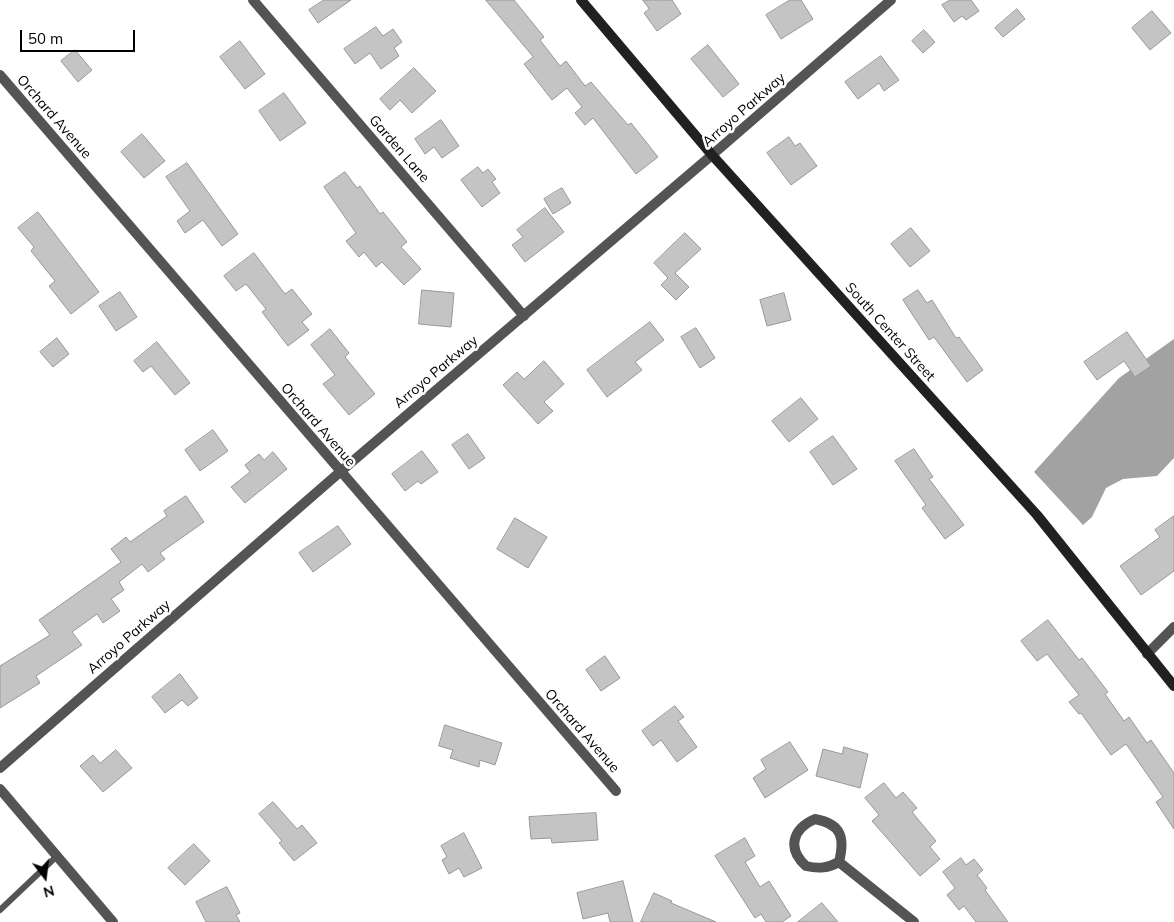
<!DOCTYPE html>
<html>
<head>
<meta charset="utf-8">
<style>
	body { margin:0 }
	#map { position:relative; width:1174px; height:922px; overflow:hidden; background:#fff; font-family:Mulish,sans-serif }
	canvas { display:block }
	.north { position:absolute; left:20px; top:852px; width:50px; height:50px; -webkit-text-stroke:4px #fff; paint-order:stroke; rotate:165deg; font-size:14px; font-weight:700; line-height:20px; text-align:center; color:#000 }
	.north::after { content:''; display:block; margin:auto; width:18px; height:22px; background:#000; clip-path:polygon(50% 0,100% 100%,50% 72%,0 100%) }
	.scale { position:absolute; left:20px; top:30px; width:115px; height:22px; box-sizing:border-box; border:2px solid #000; border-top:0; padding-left:6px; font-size:15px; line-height:18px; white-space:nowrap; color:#000; -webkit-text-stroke:4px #fff; paint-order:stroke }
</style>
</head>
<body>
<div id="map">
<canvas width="1174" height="922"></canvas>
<div class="north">N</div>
<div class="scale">50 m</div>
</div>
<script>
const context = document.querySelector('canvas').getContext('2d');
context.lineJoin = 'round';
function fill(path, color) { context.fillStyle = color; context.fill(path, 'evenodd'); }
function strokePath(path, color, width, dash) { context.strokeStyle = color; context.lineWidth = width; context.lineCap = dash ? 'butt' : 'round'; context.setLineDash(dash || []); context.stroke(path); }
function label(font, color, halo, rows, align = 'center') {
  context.font = font + ' Mulish,sans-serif'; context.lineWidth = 5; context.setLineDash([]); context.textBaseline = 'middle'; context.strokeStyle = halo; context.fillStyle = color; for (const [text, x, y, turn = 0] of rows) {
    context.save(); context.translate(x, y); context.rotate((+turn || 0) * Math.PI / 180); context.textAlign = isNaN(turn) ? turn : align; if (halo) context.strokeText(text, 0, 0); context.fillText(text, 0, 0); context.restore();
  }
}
fill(new Path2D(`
	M1174,339V458L1157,476L1123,479L1106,488L1092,517L1083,525L1034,472L1119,378Z`), '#a2a2a2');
const building = new Path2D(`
	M324,0H351L318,23L309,10Z
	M486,0H514L544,37L540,40L560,66L566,61L585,86L591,82L628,125L631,123L658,157L636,174L593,118L585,125L575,113L582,107L567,88L552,100L524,64L533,57Z
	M643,0H672L681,14L657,31L644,13L649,9Z
	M790,0H801L813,19L781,39L766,15Z
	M950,0H971L979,11L966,20L962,16L954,22L942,5Z
	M1017,9L1025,19L1003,37L995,28Z
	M1152,11L1171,33L1150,50L1132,28Z
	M376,27L383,36L393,29L402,42L394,48L399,56L381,69L370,53L355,64L344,49Z
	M924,30L935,42L923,53L912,41Z
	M240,41L265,74L245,89L220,57Z
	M708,45L739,84L723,97L691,59Z
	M75,50L92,70L78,82L61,61Z
	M881,56L899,80L884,91L879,83L858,99L845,82Z
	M414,68L436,91L412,113L400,100L390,110L380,99Z
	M284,93L306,123L280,141L259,111Z
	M441,120L459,146L442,158L434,147L425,154L415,139Z
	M142,134L165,161L144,178L121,152Z
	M789,137L795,146L800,143L817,166L791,185L767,153Z
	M187,163L238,234L222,246L203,220L185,233L177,221L190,211L166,177Z
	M478,167L483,173L488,169L496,179L492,182L500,193L482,207L461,180Z
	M345,172L357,188L360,186L380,214L383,212L407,242L401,247L421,269L404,285L382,262L376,267L364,252L359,257L346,241L356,233L324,187Z
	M562,188L571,203L553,214L544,199Z
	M545,208L564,232L525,262L512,245L523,237L517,230Z
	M38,212L99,292L71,314L49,286L55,281L31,251L34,247L18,228Z
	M911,228L930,251L910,267L891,244Z
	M685,233L701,249L675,273L689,287L676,300L661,285L668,278L654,263Z
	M254,253L285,294L292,289L312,314L302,322L309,330L288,346L262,312L266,309L246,284L236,291L224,276Z
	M422,290L454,293L451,327L419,324Z
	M918,290L927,303L932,300L956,338L959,337L983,370L967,382L934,337L929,340L903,300Z
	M120,292L137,317L116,331L99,306Z
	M784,293L791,320L767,326L760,300Z
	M650,322L664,340L635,362L642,370L607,397L587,370Z
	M696,328L715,358L700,368L681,337Z
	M330,329L349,353L345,357L375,394L349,415L323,384L335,375L311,345Z
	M1127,332L1151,366L1135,377L1124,361L1097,380L1084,362Z
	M57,338L69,354L53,367L40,352Z
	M157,342L190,383L175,395L151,366L143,372L134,361Z
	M544,361L564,384L544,402L553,411L538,424L503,385L517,372L524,379Z
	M801,398L818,419L789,442L772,421Z
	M213,430L228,451L200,471L185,450Z
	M468,434L485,458L469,469L452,445Z
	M833,436L857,469L833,485L810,452Z
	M914,449L933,477L929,479L964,525L945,539L922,508L926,505L895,461Z
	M422,451L438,472L421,484L418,481L405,491L392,474Z
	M273,452L287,469L245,503L231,487L250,472L245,465L259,454L264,460Z
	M186,496L204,522L160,553L165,559L148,572L142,564L119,582L124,590L111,599L120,611L103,623L97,614L72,632L82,645L36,676L40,683L0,708V666L50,635L39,620L121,562L111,549L126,537L130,542L167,516L164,511Z
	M1174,516V571L1141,595L1120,566L1160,537L1155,530Z
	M515,518L547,537L528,568L497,549Z
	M338,526L351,544L313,572L299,553Z
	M1048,620L1079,660L1082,658L1108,692L1105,694L1124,721L1129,717L1147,743L1151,740L1174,773V829L1156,802L1163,797L1126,744L1111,755L1081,713L1079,714L1069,702L1079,695L1047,654L1037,661L1021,641Z
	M605,656L620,678L601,691L586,670Z
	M180,674L198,698L188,706L182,700L165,713L152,697Z
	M675,706L684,717L678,721L697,747L677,762L661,740L653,746L642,731Z
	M445,725L502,743L495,765L480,760L479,767L450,758L453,750L439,746Z
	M790,742L808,770L765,798L753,778L766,769L761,760Z
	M844,747L868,754L860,788L816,776L823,749L842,754Z
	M116,750L132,768L103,792L80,766L93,755L100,763Z
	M884,783L896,798L903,792L917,808L912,812L936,841L930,847L940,859L920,876L872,821L879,815L865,798Z
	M273,802L297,829L302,825L317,843L294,861L279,843L282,841L259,814Z
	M596,813L598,840L552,843L551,838L531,839L529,817Z
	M464,833L482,868L464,877L459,868L449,874L442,860L447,857L441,846Z
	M745,838L755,856L745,862L760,887L769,881L791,916L782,922H766L761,914L755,918L715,856Z
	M194,844L210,861L185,885L168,868Z
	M961,858L966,865L974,859L983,870L977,875L987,888L985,890L1008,922H976L964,906L959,910L947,895L955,888L943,872Z
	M623,881L633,922H610L608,913L583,919L577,893Z
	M227,887L240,913L236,915L240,922H206L196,902Z
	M654,893L672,901L671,903L716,922H641Z
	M822,903L838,922H798Z`);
fill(building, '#c4c4c4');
strokePath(building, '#989898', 1);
strokePath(new Path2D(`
	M0,910L57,856`), '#545454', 6);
strokePath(new Path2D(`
	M253,0L524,316
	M0,75L616,791
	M1147,654L1174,627
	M0,768L340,472L712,155L891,0
	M0,789L113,922
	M815,819C842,824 845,838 839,862C828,868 819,869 806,866C787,849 792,829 815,819Z
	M839,862L914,922`), '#545454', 10);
strokePath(new Path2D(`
	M581,0L712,155L1037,515L1174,686`), '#212121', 10);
label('14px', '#000', '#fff', [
	["Arroyo Parkway",744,110,-41],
	["Orchard Avenue",54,117,49],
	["Garden Lane",399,149,49],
	["South Center Street",890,332,48],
	["Arroyo Parkway",436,372,-40],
	["Orchard Avenue",318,425,49],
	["Arroyo Parkway",129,637,-41],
	["Orchard Avenue",582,731,49]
]);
</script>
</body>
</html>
